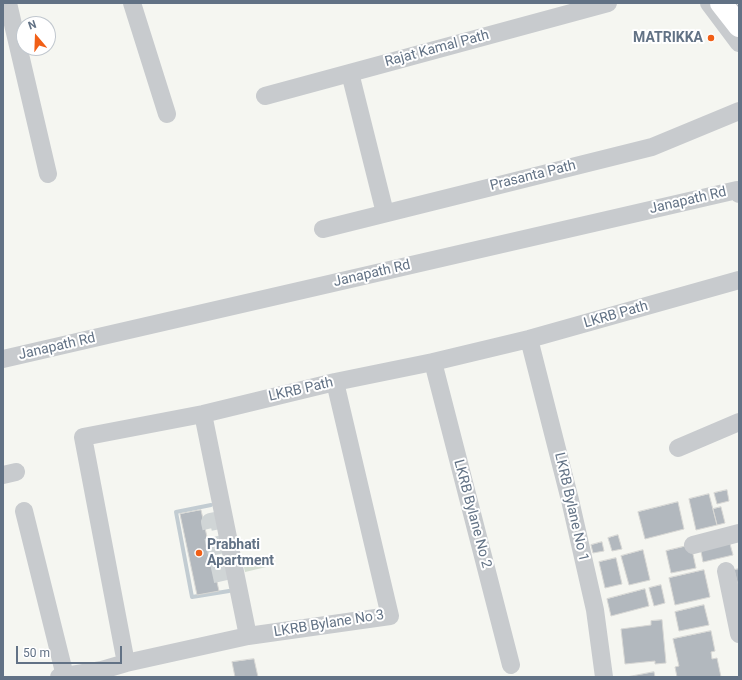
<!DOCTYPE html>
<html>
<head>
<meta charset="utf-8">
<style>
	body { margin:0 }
	#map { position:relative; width:742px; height:680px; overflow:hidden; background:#f5f6f1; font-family:Roboto,sans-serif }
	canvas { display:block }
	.frame { position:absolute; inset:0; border:4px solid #627285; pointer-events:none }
	.north { position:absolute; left:16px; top:16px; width:40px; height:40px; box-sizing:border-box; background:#fff; border:1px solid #c0c7ce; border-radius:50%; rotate:341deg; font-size:11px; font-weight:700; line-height:16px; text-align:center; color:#627285 }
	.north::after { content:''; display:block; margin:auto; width:14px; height:18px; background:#f15f16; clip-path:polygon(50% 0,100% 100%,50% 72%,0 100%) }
	.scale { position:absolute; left:16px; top:646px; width:106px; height:18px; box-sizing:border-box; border:2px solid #627285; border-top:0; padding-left:5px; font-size:12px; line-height:14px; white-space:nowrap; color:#627285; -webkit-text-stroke:3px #fff; paint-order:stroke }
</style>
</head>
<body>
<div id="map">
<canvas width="742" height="680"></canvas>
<div class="frame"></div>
<div class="north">N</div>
<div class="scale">50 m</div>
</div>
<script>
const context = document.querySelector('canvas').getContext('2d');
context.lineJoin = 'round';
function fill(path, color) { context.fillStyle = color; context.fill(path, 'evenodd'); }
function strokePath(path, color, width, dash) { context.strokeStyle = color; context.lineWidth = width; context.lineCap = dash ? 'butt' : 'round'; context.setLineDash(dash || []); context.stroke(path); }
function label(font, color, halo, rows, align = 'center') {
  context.font = font + ' Roboto,sans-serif'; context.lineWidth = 4; context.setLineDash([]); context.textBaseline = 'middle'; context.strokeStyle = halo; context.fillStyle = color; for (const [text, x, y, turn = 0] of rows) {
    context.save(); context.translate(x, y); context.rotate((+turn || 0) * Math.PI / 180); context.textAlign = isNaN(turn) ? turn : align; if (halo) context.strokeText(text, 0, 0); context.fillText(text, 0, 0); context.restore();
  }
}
fill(new Path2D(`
	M274,556L275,565L245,572L243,563Z`), '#d5ded2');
strokePath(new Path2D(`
	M211,505L176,512L192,597L229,591`), '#c2ccd2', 4);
const building = new Path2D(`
	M727,490L729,501L717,504L714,493Z
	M709,494L717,525L696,530L689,499Z
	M678,502L684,529L645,539L638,512Z
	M721,507L725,523L717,525L713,509Z
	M201,510L219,591L197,595L180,514Z
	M618,535L622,549L612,551L608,538Z
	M729,540L733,555L703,562L700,546Z
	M602,542L604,551L593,553L591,545Z
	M691,545L696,568L671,573L666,551Z
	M643,550L650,580L629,585L621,556Z
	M616,558L622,584L605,588L599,562Z
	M739,569V589L734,570Z
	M704,570L710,597L675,605L669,578Z
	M661,585L665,603L654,606L649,588Z
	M645,589L649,606L611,616L607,599Z
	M704,605L709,625L679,631L675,612Z
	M662,620L666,663L655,664V661L625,664L621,629L651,625V621Z
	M711,631L715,651L711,652L712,659L717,658L721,677H677L675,667L679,666L673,639Z
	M254,659L258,677H235L232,662Z
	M654,672L655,677H627Z`);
fill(building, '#b2b8be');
strokePath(building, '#d7d7d4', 1);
strokePath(new Path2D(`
	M223,581L210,522L225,519`), '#d0d5d6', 18, [18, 9]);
const major = new Path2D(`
	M721,3L739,26`);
strokePath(major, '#babdc1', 24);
strokePath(new Path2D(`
	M8,3L48,174
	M132,3L167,114
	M709,3L739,43
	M350,73L385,213
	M265,96L608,3
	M323,229L652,147L739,111
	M529,339L570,500L595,610L604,677
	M3,359L737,190L739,194
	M433,362L511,665
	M203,414L248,636
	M678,448L739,422
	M3,475L16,472
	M24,511L65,676
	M693,545L739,533
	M726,571L739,634
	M126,663L83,437L203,414L335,382L433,362L529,339L739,280
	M59,677L102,670L126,663L248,636L390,616L335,382`), '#c8cbce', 18);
strokePath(major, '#fff', 22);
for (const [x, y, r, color] of [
	[711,38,4,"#f15f16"],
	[199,553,4,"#f15f16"]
]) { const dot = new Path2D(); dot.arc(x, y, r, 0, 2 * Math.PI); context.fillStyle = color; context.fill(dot); strokePath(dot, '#fff', 1.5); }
label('bold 14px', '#627285', '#fff', [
	["MATRIKKA",703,38],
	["Prabhati",207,545,"left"],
	["Apartment",207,561,"left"]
], 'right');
label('14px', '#627285', '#fff', [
	["Rajat Kamal Path",437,49,-15],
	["Prasanta Path",533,176,-14],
	["Janapath Rd",688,201,-13],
	["Janapath Rd",372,274,-13],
	["LKRB Path",616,315,-16],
	["Janapath Rd",57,347,-13],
	["LKRB Path",301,390,-13],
	["LKRB Bylane No 1",571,507,77],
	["LKRB Bylane No 2",472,514,75],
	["LKRB Bylane No 3",329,624,-9]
]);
</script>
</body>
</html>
